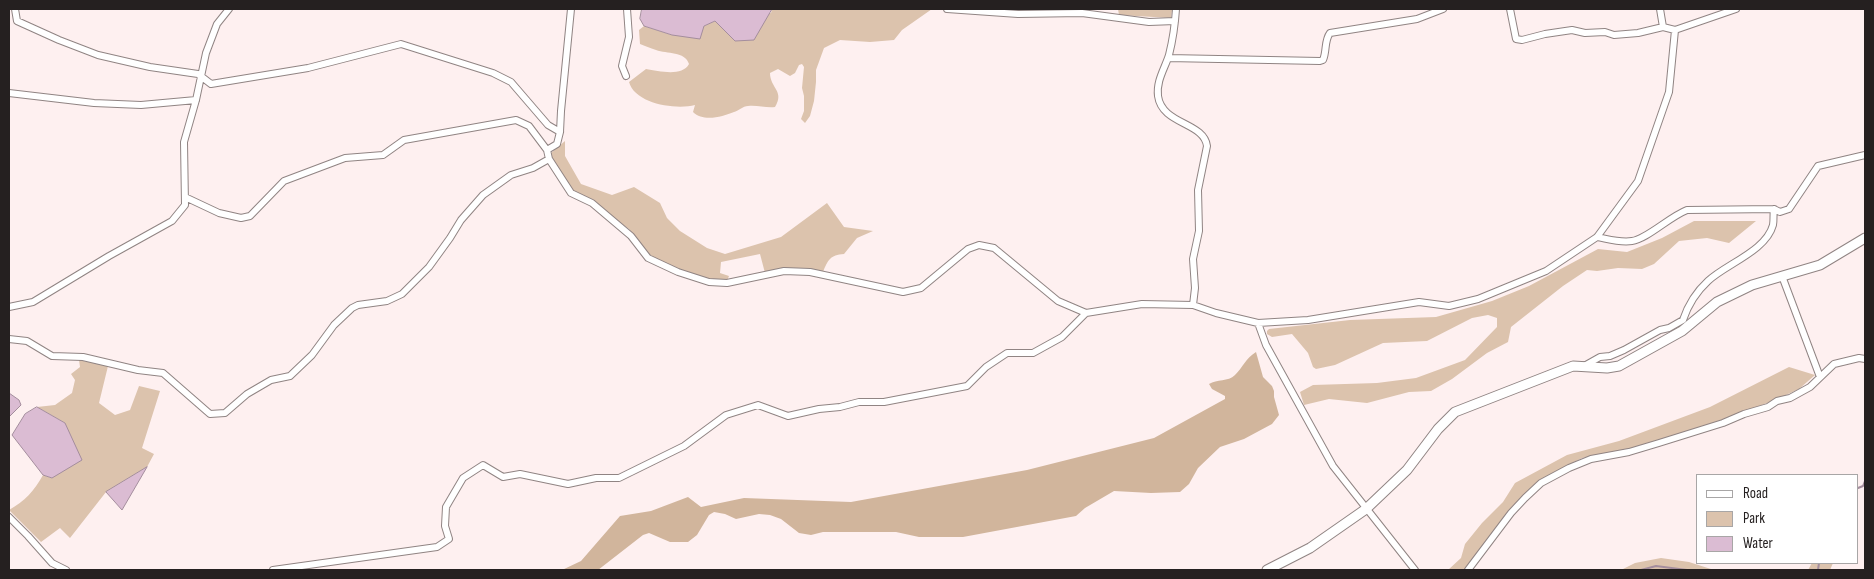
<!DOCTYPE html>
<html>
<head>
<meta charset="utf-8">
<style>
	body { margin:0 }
	#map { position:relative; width:1874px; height:579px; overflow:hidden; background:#fef0f0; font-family:"Sofia Sans Condensed",sans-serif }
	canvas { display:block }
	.frame { position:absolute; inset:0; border:10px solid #252020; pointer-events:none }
	.legend { position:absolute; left:1696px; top:474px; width:162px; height:90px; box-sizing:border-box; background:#fff; border:1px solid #a8a6a6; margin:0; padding:6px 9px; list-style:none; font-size:15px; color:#252020 }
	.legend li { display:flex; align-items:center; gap:10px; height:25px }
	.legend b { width:25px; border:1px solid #a8a6a6 }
</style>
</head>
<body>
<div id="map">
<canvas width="1874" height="579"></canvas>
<div class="frame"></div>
<ul class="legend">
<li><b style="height:6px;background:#fff"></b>Road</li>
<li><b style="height:14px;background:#dcc3ad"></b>Park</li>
<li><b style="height:14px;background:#dbbcd3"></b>Water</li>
</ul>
</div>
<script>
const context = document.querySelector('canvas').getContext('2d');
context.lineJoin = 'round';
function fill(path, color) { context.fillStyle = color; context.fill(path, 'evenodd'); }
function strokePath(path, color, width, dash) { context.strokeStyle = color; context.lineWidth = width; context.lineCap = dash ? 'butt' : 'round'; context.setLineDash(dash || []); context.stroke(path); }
fill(new Path2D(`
	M772,9H932L902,30L894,40L870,42L840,40L824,48L816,70V82L814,101L810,116L805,123L801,119L804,111V96L802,88L804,67L802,64L799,65L795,73L790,76L778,69L770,73C770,88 785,91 775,107C766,108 757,105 748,106C743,106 738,111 734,112C722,117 703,122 693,112L695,105C676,110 635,104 629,82L646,69C659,71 682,77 689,64C685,51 667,54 656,50C650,48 645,46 640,44L639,30L644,26L672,35L704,26L715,21L771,13Z
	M1118,9H1169L1172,10L1171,18L1119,15Z
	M565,141V156L581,184L612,195L634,187L660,203L667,218L680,231L707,248L725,254L781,237L827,203L844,227L873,231L857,238L844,254C830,255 828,260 823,272L788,268L765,273L760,254L721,262L720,273L729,276L727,281L710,280L681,271L657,260L646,252L629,229L574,192L552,161L551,153Z
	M1694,221H1756L1729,243L1707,238L1679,241L1654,264L1642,269L1618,268L1597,271L1587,270L1563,286L1511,327L1508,342L1487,353L1452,379L1431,391L1409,392L1367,403L1329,399L1304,405L1300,392L1313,385L1377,383L1416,378L1465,360L1497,327V318L1488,315L1472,318L1427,341L1383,343L1335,365L1316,369L1313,367L1308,353L1292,334L1272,337L1267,334V331L1269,329L1350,320L1436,317L1492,301L1529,286L1598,249L1627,252L1662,238Z
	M79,360L108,366L99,403L115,415L130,410L139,386L160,391L142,448L154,454L147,467L106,492L70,538L60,528L41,542L9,510C25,501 34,491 43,475L52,478L65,423L37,407L55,405L72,393L75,380L71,374L80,367Z
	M1789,367L1815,375L1799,389L1775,400L1717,422L1626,451L1582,458L1552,474L1537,484L1464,570H1448L1461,558L1465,544L1482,523L1503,502L1515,483L1567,455L1619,441L1710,407Z
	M1661,558L1689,562L1714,570H1621L1635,563Z
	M1812,563H1833L1830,570H1808Z`), '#dcc3ad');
fill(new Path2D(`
	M1256,352L1263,377L1272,386L1274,391V397L1279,415L1272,424L1244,439L1220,447L1198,468L1189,484L1180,492L1151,493L1114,491L1085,508L1076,516L963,537H919L896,532H823L811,535L799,533L781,519L770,515L759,514L736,519L725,514L714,512L709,515L697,535L688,542H670L649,533L643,535L598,570H562L581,561L620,516L651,511L688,497L701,507L744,498L851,502L1027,470L1154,438L1225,399V396L1212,389L1209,384C1217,379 1228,382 1235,375C1243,367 1246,358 1256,352Z`), '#d1b59c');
const water = new Path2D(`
	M642,9H772L754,40L735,41L715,21L704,26L700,39L672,35L644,26L640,19Z
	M9,393L19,400L21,405L9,417Z
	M37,407L65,423L82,460L52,478L43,475L12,435L25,414Z
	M147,467L122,510L106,492Z`);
fill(water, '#dbbcd3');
strokePath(water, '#a48d9d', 1);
strokePath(new Path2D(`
	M1858,488L1863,486L1865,481
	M1641,570L1656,566L1687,570
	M1818,570L1819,563`), '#a48d9d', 2);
const street = new Path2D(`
	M15,9L17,21L59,40L98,55L150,67L198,74L211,84L308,68L401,44L493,73L511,82L548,125L560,132
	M947,9L1018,14L1082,13L1149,22L1175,21
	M1176,9C1175,25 1173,39 1169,55C1165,68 1156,81 1158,96C1162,125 1204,122 1207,146L1198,190L1199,231L1193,259L1195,288L1193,305
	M1510,9L1516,39L1522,40L1545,34L1572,30L1585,33L1605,32L1614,35L1638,33L1663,27L1675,30L1736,9
	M1660,9L1663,27
	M1168,58L1320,61L1323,60C1327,51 1324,41 1330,33L1417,19L1443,9
	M626,76L622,66L629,37L627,9
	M9,93L94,103L141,105L196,100
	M547,150L557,144L560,132L561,111L571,9
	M185,197L219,213L241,218L250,216L284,181L345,158L383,155L404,140L516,120L529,126L547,150L549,159L571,193L592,203L631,236L648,258L678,272L709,282L727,283L784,271L810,272L903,292L921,288L968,249L979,245L994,248L1058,301L1086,313
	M1597,237C1608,239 1620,243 1632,241C1647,239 1669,217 1687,210L1774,209L1780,212L1789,209L1818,166L1865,155
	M1782,276L1820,377
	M9,307L33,302L109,256L172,221L185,205L184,142L196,100L206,53L217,24L229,9
	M1258,323L1266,345L1333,466L1415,570
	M9,339L27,341L52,356L83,357L138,370L163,373L210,414L225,413L247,394L271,380L290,376L312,355L334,325L352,308L358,305L387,301L402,294L429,267L450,238L461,220L483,195L511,175L533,168L549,159
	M1584,366L1600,357L1610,356L1624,350L1660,330L1669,328L1683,320C1688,305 1696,292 1708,281C1726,264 1766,251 1773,225C1774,220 1773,214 1774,209
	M9,517L28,536L52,563L66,570
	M273,570L437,547L449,539L445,526L446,507L463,478L483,465L503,477L520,474L568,484L596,478H619L684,446L726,415L758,405L788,416L819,409L840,407L859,402H884L967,386L986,367L1007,353H1033L1062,337L1086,313L1142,304L1193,305L1216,313L1258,323L1308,320L1419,302L1449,306L1478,299L1546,271L1597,237L1638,181L1669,92L1675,30
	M1468,570L1511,513L1525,498L1541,483L1569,468L1591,459L1629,452L1659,443L1723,423L1744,414L1768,407L1777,401L1790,398L1810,387L1834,364L1859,358L1865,359`);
const secondary = new Path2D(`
	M1267,570L1310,548L1366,509L1407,470L1438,429L1455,412L1573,366L1607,368L1619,366L1682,331L1717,302L1752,285L1820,265L1865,238`);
strokePath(street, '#908483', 8);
strokePath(secondary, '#908483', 11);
strokePath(street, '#fff', 6);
strokePath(secondary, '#fff', 9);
</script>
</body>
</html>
